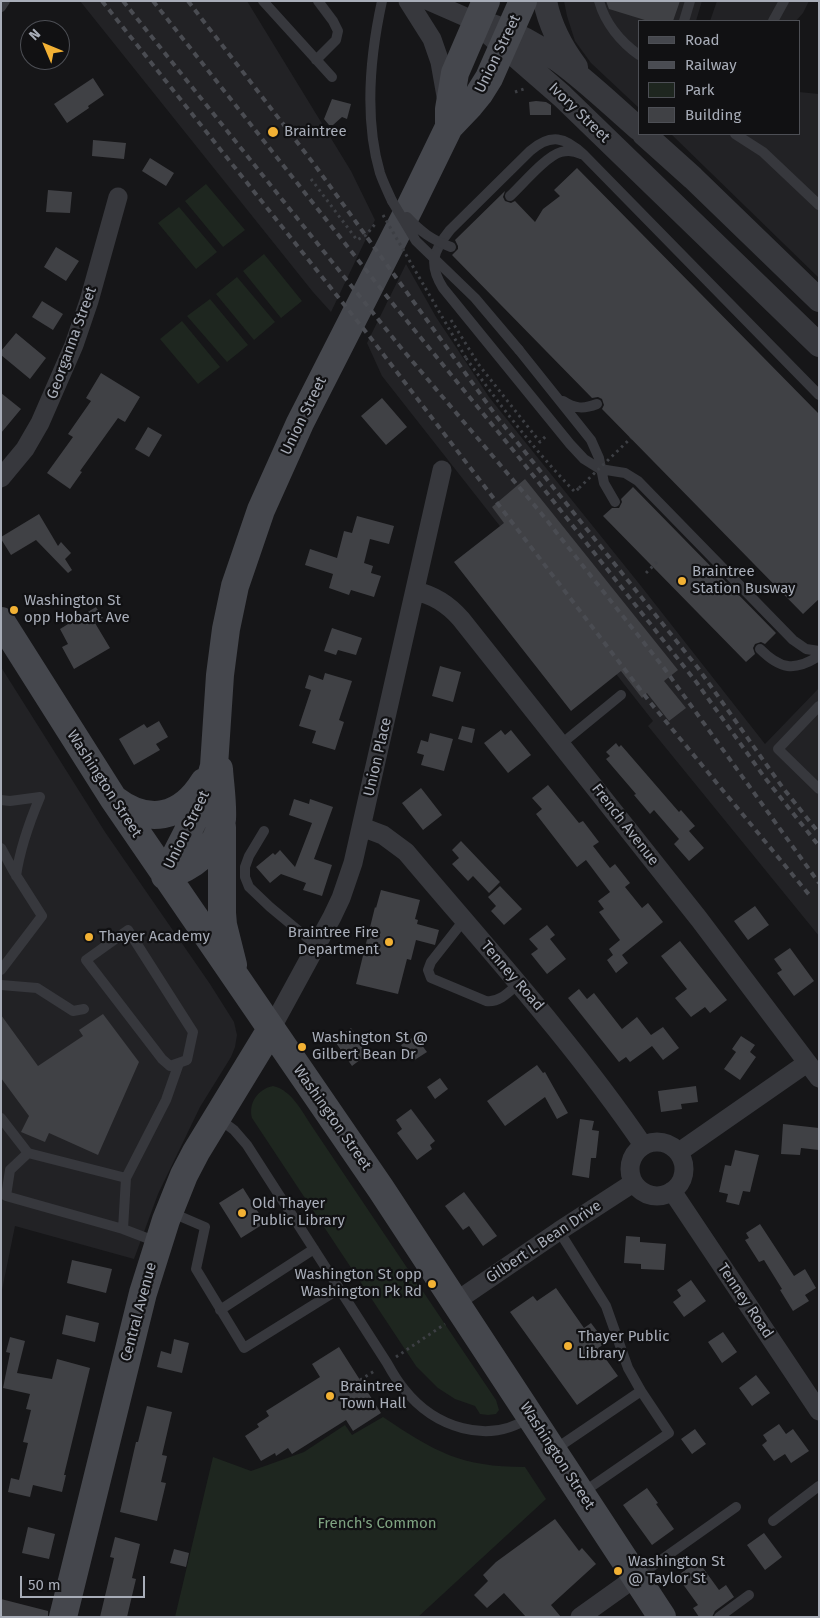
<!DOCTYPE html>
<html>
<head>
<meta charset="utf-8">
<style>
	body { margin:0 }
	#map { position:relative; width:820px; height:1618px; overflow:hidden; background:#161618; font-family:"Fira Sans",sans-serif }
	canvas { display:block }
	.frame { position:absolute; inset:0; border:2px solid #a8adb8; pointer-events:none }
	.legend { position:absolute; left:638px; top:20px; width:162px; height:115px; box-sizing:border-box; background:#111113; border:1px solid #4d4f55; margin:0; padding:6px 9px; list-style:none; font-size:15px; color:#a8adb8 }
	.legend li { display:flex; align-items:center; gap:10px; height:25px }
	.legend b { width:25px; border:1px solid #4d4f55 }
	.north { position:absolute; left:20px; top:20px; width:50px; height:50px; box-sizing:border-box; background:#111113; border:1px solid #4d4f55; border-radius:50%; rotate:315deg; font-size:14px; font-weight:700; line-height:20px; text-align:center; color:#a8adb8 }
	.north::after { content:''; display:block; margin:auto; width:18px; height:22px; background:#f2b134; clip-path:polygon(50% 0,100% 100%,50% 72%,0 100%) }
	.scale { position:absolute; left:20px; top:1576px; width:125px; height:22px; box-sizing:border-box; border:2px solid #a8adb8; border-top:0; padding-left:6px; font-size:15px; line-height:18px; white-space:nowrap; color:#a8adb8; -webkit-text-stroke:4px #111113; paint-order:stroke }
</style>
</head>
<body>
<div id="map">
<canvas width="820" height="1618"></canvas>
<div class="frame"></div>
<ul class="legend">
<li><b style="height:6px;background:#45474d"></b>Road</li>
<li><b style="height:6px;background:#4a4c52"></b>Railway</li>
<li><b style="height:14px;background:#1e261f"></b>Park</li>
<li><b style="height:14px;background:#404145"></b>Building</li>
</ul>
<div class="north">N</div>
<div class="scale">50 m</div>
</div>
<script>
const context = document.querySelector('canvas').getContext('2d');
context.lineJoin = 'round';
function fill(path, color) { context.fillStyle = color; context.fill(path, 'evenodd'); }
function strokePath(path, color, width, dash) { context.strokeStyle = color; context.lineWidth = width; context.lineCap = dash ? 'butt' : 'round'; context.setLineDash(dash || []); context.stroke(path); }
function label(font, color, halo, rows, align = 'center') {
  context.font = font + ' "Fira Sans",sans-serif'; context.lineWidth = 4.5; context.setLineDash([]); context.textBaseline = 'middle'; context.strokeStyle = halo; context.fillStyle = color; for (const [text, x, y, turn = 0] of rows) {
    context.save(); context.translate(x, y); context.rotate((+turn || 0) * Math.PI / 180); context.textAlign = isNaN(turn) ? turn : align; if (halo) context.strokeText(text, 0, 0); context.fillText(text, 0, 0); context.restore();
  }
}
fill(new Path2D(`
	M80,1H247L351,171L375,220L331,312L313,292Z
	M564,1H702L696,21H639V108L591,63L575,41L567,16Z
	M717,1H809L803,13L796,21H710Z
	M799,92L819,94V278L671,134H799Z
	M406,264L436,317L489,397L641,586L765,744L819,688V936L648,726L653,721L382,376L367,343Z
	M1,667L105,832L210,984L234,1022L237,1035L235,1047L231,1057L200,1107L158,1194L134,1259L15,1226L1,1295Z`), '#222225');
fill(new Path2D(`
	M206,184L245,230L223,247L185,201Z
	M179,207L217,252L196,269L158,223Z
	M264,254L302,301L281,318L243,271Z
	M237,277L275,322L254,340L216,294Z
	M210,299L248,345L227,362L187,316Z
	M182,321L220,367L198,384L160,339Z
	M273,1086C292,1090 303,1113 313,1128L496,1400L499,1410L496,1414L488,1415L480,1414L475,1406L455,1399L438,1388L416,1366L252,1118C248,1103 258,1089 273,1086Z
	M383,1417C435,1452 461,1467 525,1467L546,1499L418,1617H175L213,1457L251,1471L304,1452L345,1425L352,1435Z`), '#1e261f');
fill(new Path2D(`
	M606,1H680L673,21H648L609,9Z
	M93,78L104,95L88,106L89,108L67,123L54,104Z
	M332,99L351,104L347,119L342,117L333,125H329L324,119Z
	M536,101L546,102L551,105V115H530L529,102Z
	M93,140L126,143L124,159L92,156Z
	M150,158L174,173L166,186L142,171Z
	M577,168L819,414V599L803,614L602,409L604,405L602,399L598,397L592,398L452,255L458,249V246L455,240L505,191L503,197L505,201L511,203L515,201L535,222L543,209L560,196L554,190Z
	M48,190L72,192L70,213L46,212Z
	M56,247L79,261L66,281L44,267Z
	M42,301L63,314L53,330L32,317Z
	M16,333L46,358L30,379L1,355V351Z
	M101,373L140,397L125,422L118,418L80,471L82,472L70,489L47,473L73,437L68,434L91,401L86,398Z
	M1,393L21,409L1,433Z
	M382,398L407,427L386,445L361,416Z
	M148,427L162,435L149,457L135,449Z
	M525,479L678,670L664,681L686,708L669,721L647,693L642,698L621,671L571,711L454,562L504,523L492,507Z
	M633,487L776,633L765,644L761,642L755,644L753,648L755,654L746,662L603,516L612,508H619L622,502L621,499Z
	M39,514L58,546L61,542L71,553L65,559L72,570L68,573L36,540L11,555L1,539V537Z
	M357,516L394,526L389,544L370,539L364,563L373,566L371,573L381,576L374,597L351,590L349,595L329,588L333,574L305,565L310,549L337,558L344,531L352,533Z
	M96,607L103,618L95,623L110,648L74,669L62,647L68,644L60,629Z
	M332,628L362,638L356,655L338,650L336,655L324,651Z
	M440,666L461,672L453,702L432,696Z
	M325,673L352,681L339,720L344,722L335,750L312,743L316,731L299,726L311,690L305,688L309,675L323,680Z
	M159,721L168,737L156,744L160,750L134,765L119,739L144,724L147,728Z
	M462,726L475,729L472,743L458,739Z
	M501,730L505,735L511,730L531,755L508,773L484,743Z
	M430,733L453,739L444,771L421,765L424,755L417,753L421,740L428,742Z
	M616,743L619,747L621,745L679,812L681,810L695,826L689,831L704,848L689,861L674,844L679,839L654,810L650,814L634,795L636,794L606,759L610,756L606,752Z
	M548,785L579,823L583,821L599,842L593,846L610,868L615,864L630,883L625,887L642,908L648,903L663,922L622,955L628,963L616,973L607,960L613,955L609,949L620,940L599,912L604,909L598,901L610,892L586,860L577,867L536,814L542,809L532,798Z
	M421,788L442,815L423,830L402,803Z
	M294,799L309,804L310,799L333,807L314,859L332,865L322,896L303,890L306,883L281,874L270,883L256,867L273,853L275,855L280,850L295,867L312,823L289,815Z
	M461,841L500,882L489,893L473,876L468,881L452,864L459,858L452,850Z
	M500,886L522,909L504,925L491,911L496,906L488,897Z
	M381,890L420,900L415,919L418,920L417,924L439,930L435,945L416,940L411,960L407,959L398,994L356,984L375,907L376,908Z
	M755,906L769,925L748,940L734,921Z
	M547,925L555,935L550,939L566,959L547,974L531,954L538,949L529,939Z
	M680,941L727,1000L710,1013L705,1007L691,1017L675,998L687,989L661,956Z
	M790,948L814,981L794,996L777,973L782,970L774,959Z
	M579,989L587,999L594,993L622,1029L637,1017L651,1035L663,1027L679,1048L663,1060L652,1046L630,1062L626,1057L619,1062L568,998Z
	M103,1014L139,1062L98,1155L49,1133L45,1142L21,1132L29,1116L1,1078V1015L38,1066L83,1036L79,1030Z
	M351,1028L369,1053L352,1066L334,1040Z
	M415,1036L427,1052L413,1061L401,1045Z
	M741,1036L755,1045L750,1052L756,1057L740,1080L724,1069L736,1052L732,1049Z
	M537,1065L543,1073L545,1072L568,1113L557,1119L545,1097L505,1126L487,1101Z
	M440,1078L448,1089L435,1099L427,1087Z
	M696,1086L698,1102L681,1104L682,1109L661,1112L658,1091Z
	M411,1109L435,1141L430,1145L432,1149L417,1160L397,1133L402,1129L396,1120Z
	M580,1119L594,1121L592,1130L599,1131L596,1158H591L589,1178L572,1175Z
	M783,1124L819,1128V1150L801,1148L800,1155L781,1154Z
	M735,1150L759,1155L750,1192L743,1191L739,1205L726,1202L728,1194L719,1192L725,1165L731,1166Z
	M243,1188L265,1223L241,1238L219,1203Z
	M464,1192L497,1236L483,1246L469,1226L463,1230L445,1206Z
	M760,1224L794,1276L805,1269L816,1288L805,1295L809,1301L793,1311L780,1290L782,1289L764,1260L759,1262L745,1240L749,1238L746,1233Z
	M626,1236L640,1237V1242L666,1244L664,1270L641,1269V1264L624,1263Z
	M72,1260L112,1269L106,1293L67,1283Z
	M691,1280L706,1301L684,1317L673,1302L681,1296L677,1290Z
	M556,1288L584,1328L591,1323L606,1343L598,1348L618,1376L577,1405L510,1312L533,1296L537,1301Z
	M66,1315L99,1323L95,1342L62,1334Z
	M723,1332L737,1352L722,1363L708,1342Z
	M10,1337L25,1341L17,1373L52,1379L57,1359L90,1368L64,1475H66L62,1492L33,1485L30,1497L8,1492L11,1478L19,1480L28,1443L23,1442L31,1410L26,1409L30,1394L3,1388L10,1353L6,1352Z
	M174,1339L189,1343L182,1373L157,1367L161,1351L171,1354Z
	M339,1347L381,1413L353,1431L346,1420L292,1454L288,1448L276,1456L275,1453L261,1461L245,1436L259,1427L257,1424L269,1416L266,1411L320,1377L312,1364Z
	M756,1375L770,1393L752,1406L739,1388Z
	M147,1406L172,1412L162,1455L167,1456L161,1482L166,1483L157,1521L120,1512L136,1442H138Z
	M779,1424L786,1434L793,1429L809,1451L791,1463L785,1454L774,1461L762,1445L767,1441L763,1435Z
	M695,1429L706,1444L692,1454L681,1439Z
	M647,1488L658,1503L656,1504L674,1529L652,1545L623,1505Z
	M555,1519L579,1551L582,1548L596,1564L551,1605L561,1617H526L504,1593L487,1608L474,1595L488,1581L483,1575L496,1562Z
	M28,1527L55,1534L49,1559L22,1553Z
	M764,1533L782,1557L765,1570L747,1545Z
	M115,1537L140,1544L132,1578L136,1579L127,1617H100L114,1558L110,1557Z
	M174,1549L189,1553L186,1567L170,1563Z
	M698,1561L719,1590L726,1585L734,1597L715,1611L712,1617H699L693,1608L698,1605L677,1576Z
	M1,1599L48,1611V1617H1Z`), '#404145');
strokePath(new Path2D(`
	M515,92L524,89
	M311,179L357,240L366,235L376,223
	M451,320L479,365L540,442L546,436
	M466,358C499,404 535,451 575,492L579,488
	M646,573L657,562
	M396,1357L445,1324
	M360,1380L376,1370`), '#3d3f44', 3, [2.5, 4]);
strokePath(new Path2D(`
	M263,1L332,77
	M382,1C370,56 364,118 380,173C383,182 388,192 392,201
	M599,1C605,23 621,42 639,55
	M1,7L5,1
	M684,21L690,1
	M773,21L784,1
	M316,60L336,40L338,31L333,21L318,1
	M735,134L763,152L819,205
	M510,196C522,185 546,156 561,152C568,150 575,151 581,154
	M519,350L591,440L599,458L604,483L615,502
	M819,395L584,155C565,137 551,133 530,151L450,230C433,251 428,264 443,288L570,444L584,459L600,469L625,473L638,481L793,640L806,649L819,651
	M563,401C575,409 584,409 597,404
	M760,649C780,669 794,672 819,656
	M819,706L778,749L819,789
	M560,745L621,695
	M1,800L10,801L40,797
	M264,831L249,856L245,867V877L249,887L270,907L317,946
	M1,848L14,872L42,916L1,970
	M16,876C20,848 29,823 40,797
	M464,920L431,962L428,970L431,978L486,1001C499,1003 509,992 518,984
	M128,930L193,1032L187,1060L170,1066L162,1059L86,960Z
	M1,985L37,988L73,1011L84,1009
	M1,1118L28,1153L126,1178
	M218,1118L234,1130L247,1145L387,1363C392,1372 397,1381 404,1389C434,1427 488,1446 530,1417
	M28,1153L10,1170L6,1196L123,1229L157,1242
	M170,1212L205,1227L196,1269L244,1348L339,1289
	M123,1229L126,1178L166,1100L179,1063
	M220,1310L314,1249
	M554,1450L641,1391L628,1368L606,1306L559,1231
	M582,1493L669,1433L641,1391
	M773,1521L819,1486
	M637,1577L736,1507
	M719,1617L749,1595`), '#37383d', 10);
strokePath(new Path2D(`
	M408,1L432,39L440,62L446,96
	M429,1L477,22
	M1,478L25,449L40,423L74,345L89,301L118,197
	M415,591C434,595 448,604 461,619L699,919L819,1078
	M362,827L383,835L406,852C487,948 572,1041 643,1145
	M271,1029L332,917L341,898L353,863L442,470
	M630 1169a27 27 0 1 1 54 0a27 27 0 1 1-54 0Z
	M679,1152L807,1063
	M672,1191L819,1411
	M455,1302L559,1231L633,1183
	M580,1617L636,1577`), '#37383d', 19);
strokePath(new Path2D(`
	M545,1C550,26 561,47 576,67
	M477,22L562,96L819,345
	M492,26C551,44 594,90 639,129
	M644,134L693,178L819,300`), '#37383d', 24);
strokePath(new Path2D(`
	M449,127V109L455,73L486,1
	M1,621L113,798L381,1189L662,1617
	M114,799C148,825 181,819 204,782
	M222,827V913L223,925L233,965
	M165,876C183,840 204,805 214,766L220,675L226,629L235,586L261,510L300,423L410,207L449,127L470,105L479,94L489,78L523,1
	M165,876C191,868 219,849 222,819C223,803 220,785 219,769
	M63,1617L143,1293L166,1220L184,1175L196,1152L271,1029`), '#45474d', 28);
strokePath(new Path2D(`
	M102,1L370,337L649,701L811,897
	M123,1L402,349L541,513L664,668L819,883
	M153,1L389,299L513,450L697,683L765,778L819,846
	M188,1L314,164L497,417L698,668L783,788L819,833`), '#4a4c52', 4, [6, 5]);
strokePath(new Path2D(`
	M383,215L466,358
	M579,488L631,438`), '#3d3f44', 3, [2.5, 4]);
strokePath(new Path2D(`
	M392,201L416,241L475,298L519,350
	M407,217C421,232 432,240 451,247`), '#37383d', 10);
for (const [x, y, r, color] of [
	[273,132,6,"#f2b134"],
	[682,581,5,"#f2b134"],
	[14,610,5,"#f2b134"],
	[89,937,5,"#f2b134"],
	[389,942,5,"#f2b134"],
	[302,1047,5,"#f2b134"],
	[242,1213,5,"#f2b134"],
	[432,1284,5,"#f2b134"],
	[568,1346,5,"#f2b134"],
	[330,1396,5,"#f2b134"],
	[618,1571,5,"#f2b134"]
]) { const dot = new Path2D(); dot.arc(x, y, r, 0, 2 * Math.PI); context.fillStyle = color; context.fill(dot); strokePath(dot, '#111113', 2); }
label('15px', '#a8adb8', '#111113', [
	["Union Street",498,54,-64],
	["Ivory Street",579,113,44],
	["Georganna Street",72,343,-70],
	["Union Street",304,416,-64],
	["Union Place",378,757,-77],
	["Washington Street",104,784,57],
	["French Avenue",625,825,52],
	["Union Street",187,830,-64],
	["Tenney Road",512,976,49],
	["Washington Street",332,1118,55],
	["Gilbert L Bean Drive",544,1242,-34],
	["Tenney Road",745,1301,56],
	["Central Avenue",139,1312,-75],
	["Washington Street",557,1456,57]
]);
label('15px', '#a8adb8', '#111113', [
	["Braintree",284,132],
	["Braintree",692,572],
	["Station Busway",692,589],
	["Washington St",24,601],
	["opp Hobart Ave",24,618],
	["Braintree Fire",379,933,"right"],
	["Department",379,950,"right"],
	["Thayer Academy",99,937],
	["Washington St @",312,1038],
	["Gilbert Bean Dr",312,1055],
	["Old Thayer",252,1204],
	["Public Library",252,1221],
	["Washington St opp",422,1275,"right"],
	["Washington Pk Rd",422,1292,"right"],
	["Thayer Public",578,1337],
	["Library",578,1354],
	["Braintree",340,1387],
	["Town Hall",340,1404],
	["Washington St",628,1562],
	["@ Taylor St",628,1579]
], 'left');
label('15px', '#7fa381', '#111113', [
	["French's Common",377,1524]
]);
</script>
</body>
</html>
